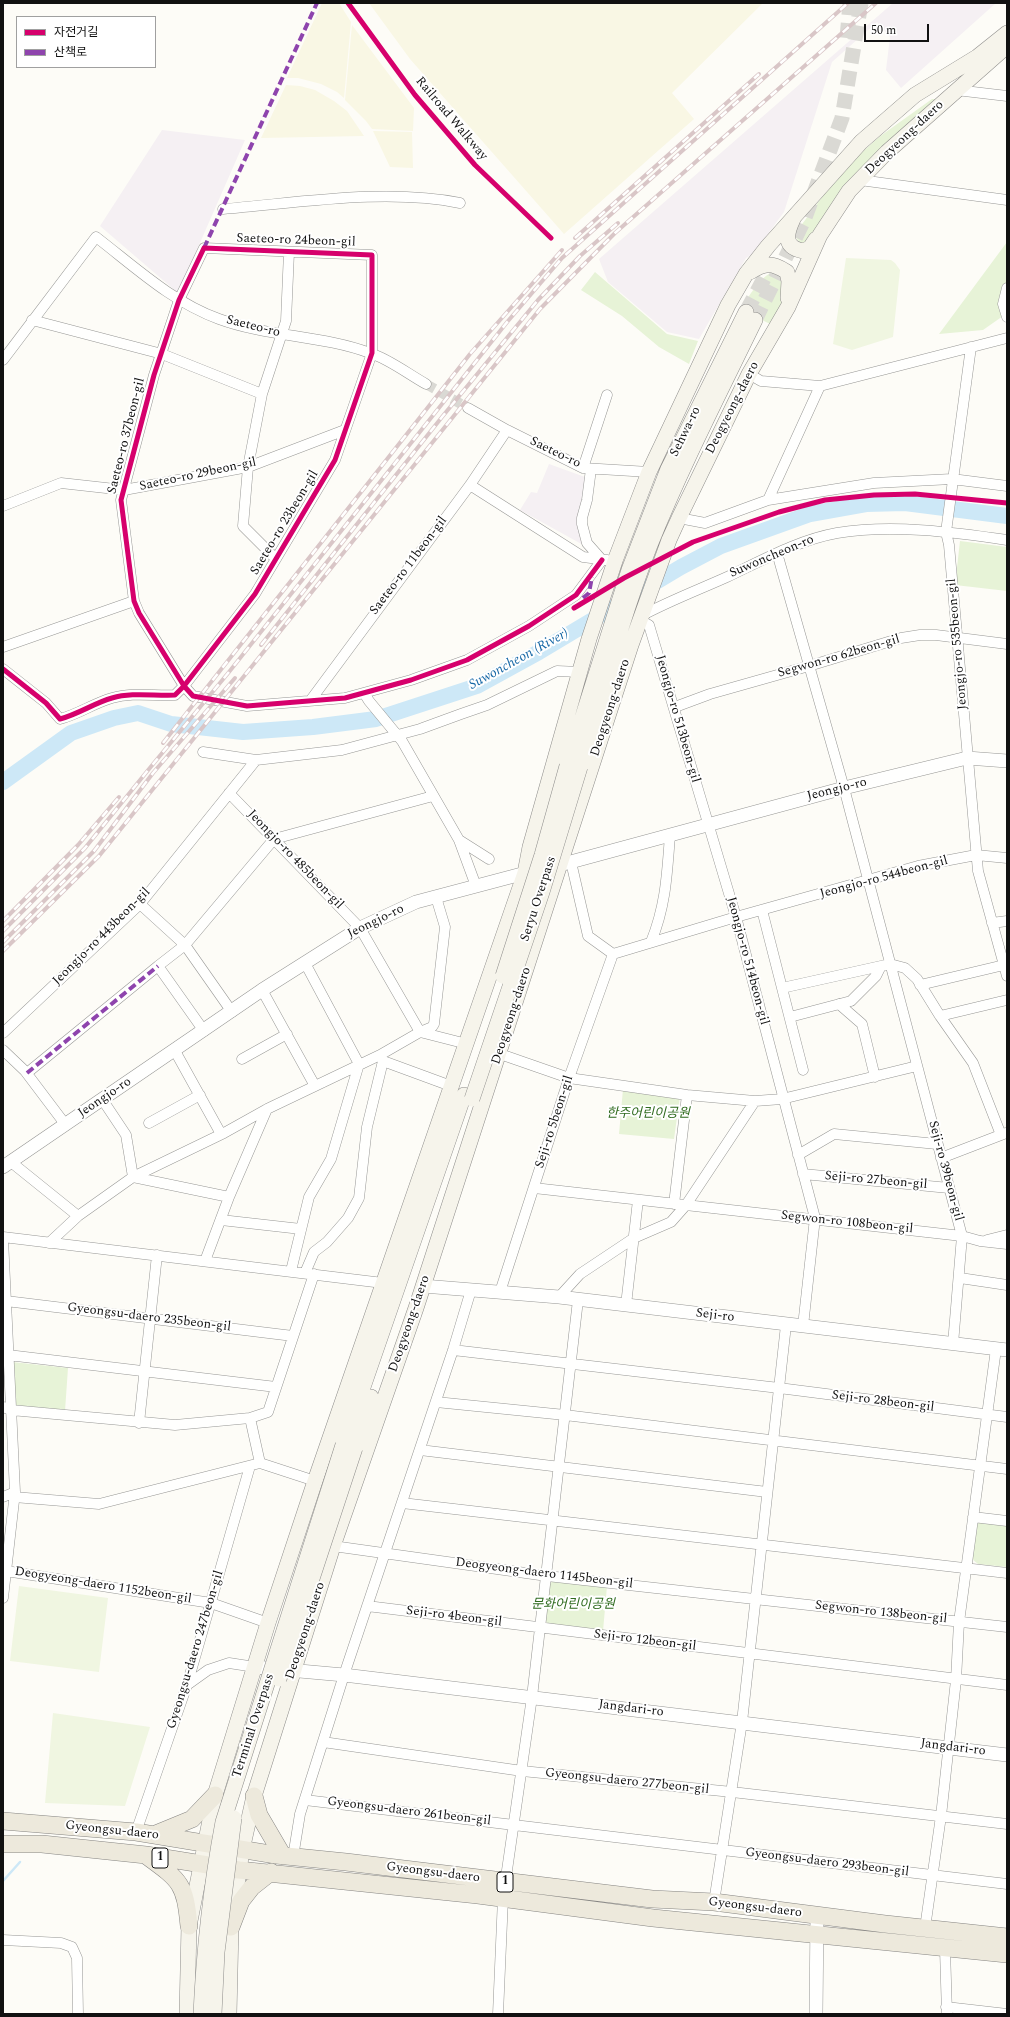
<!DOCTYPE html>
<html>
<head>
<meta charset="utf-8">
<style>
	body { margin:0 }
	#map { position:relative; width:1010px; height:2017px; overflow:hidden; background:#fdfcf7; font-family:Spectral,"Noto Sans KR",serif }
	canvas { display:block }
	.frame { position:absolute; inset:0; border:4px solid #111; pointer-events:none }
	.legend { position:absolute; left:16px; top:16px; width:140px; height:52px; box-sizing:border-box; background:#fff; border:1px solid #a0a0a0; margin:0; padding:5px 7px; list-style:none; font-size:12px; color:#111 }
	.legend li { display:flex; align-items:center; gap:8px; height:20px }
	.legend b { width:20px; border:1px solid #a0a0a0 }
	.scale { position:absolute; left:864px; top:24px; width:65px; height:18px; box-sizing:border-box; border:2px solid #111; border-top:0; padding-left:5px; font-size:12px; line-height:14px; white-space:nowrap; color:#111; -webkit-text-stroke:3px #fff; paint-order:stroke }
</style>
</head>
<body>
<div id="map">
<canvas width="1010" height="2017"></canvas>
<div class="frame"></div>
<ul class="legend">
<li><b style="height:5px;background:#d6006c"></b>자전거길</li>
<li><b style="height:5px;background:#8e44ad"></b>산책로</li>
</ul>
<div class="scale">50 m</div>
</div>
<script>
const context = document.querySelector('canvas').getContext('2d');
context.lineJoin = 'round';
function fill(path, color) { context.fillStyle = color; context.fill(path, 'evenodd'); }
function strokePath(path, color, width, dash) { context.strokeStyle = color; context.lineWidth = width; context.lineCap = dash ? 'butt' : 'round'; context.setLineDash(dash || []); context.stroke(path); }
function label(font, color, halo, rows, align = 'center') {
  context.font = font + ' Spectral,"Noto Sans KR",serif'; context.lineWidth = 4; context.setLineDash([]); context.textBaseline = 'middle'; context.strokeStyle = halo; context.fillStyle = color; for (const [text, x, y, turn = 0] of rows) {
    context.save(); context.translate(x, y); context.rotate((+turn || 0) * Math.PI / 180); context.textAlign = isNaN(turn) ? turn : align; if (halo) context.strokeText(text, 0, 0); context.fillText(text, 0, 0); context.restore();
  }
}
fill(new Path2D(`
	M893,3H996L901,88L886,70L890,37L877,22L832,62L784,212L754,253L746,258L699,339L667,332L608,282L599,259Z
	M162,130L245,140L178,293L100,226Z
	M549,464L585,477L583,500L577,519L585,546L520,510L531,492L537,493Z`), '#f5f0f3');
fill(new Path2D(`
	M322,3H339L351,22L344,98L337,92L321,84L298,78H287Z
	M369,3H763L672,93L694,119L564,234L410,59Z
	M352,25L414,108L413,131L372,129L366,121L345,100Z
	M286,85L300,86L315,90L334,101L347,111L364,136L261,138Z
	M373,131L412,132L413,168L390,167Z`), '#f9f7e4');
fill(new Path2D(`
	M932,99H936L807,244L800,243L794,235L831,185L860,154L879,137Z
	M1007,242V284L1003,316L983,330L939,334Z
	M775,271L780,272L787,296L770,324L740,309C749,297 760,276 775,271Z
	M595,272L667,334L698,341L689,364L659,347L622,316L581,290Z
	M960,541L1007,547V591L955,585Z
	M623,1089L680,1096L674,1139L619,1134Z
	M12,1362L68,1368L65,1411L14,1405Z
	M981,1521L1007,1525V1567L978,1564L972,1559L977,1524Z
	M553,1581L607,1586L603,1631L549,1625L545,1620L548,1585Z`), '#e7f3d7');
fill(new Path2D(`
	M846,258L891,260L895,263L900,270L893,337L852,350L833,344Z
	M19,1586L108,1598L99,1672L10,1661Z
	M53,1713L150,1727L125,1806L45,1803Z`), '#f0f6e1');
strokePath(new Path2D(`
	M3,1881L20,1862`), '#cde8f7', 2.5);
strokePath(new Path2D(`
	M3,782L71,733L114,718L138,713L171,724L243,732L313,727L376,719L477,686L539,652L681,567L721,546L810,514L866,504L905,503L1007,516`), '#cde8f7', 16);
strokePath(new Path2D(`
	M426,384L468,408`), '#dad9d4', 10, [10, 5]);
strokePath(new Path2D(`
	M847,38L850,3
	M746,312L767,273
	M755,320L804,220L842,118L861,3`), '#dad9d4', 15, [15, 8]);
const minor = new Path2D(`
	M956,90L1007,96
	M860,180L1007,200
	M223,209C298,203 386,188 460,203
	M1007,288L1003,304L1007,317
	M32,320L162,354L262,394
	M971,347L946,532L949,545L978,871L1007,976
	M3,360L96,237C135,267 172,302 219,319C268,337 322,335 370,353C389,359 408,374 426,384
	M749,374L761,381L820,386L1007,338
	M468,408L507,430L583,468L649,472
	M583,468L607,395
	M591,469L587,500L582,518V524L587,543L602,560
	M470,485L583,557L607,560
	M768,500L820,386
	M3,506L61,483L124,490L248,467L345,430
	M679,518L705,523L768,500L874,483L952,479L1007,486
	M777,553L844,788L962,1236L953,1344
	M276,559L243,526L248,467L262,394L286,321L289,252
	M641,616C669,601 698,590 727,577C763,560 798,540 837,533C891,524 953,532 1007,540
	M640,620L649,625L736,917L815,1218L803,1326
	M3,647L134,601
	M3,669L46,703L60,719C79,714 94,703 112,698C132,692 154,696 175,695L184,686L255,594L335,460L372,353V255L204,248L179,300L154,375L121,500L134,601L139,613L184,686L193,696L247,706L345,698L411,680L467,660L529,626L576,595L602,560
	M364,693L369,701L402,741L459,840L476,886
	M310,701L470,485L507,430
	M675,707L710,694L809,666L901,638L920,635H936L1007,644
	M203,752L256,760L342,750L420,729L461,714L487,705L557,671L580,672
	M229,793L360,928L420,1032L432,1027L434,1024L445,927L436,897
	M459,840L489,859
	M571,862L588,936L613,954
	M140,904L185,945L232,1012
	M762,910L803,1070
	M992,923L1007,921
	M651,942C666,905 667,874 670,835
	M920,985L1004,965
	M782,988L890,964L905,968L917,979L940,1016L973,1063L1001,1135
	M262,990L315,1086
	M839,1004L862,1024L875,1077
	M940,1016L1007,1000
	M790,1017L851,1001L876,976L881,966
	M204,1031L158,966L185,945L274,839L433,796
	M3,1033L140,904L256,760
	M3,1050L25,1071L65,1124
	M175,1051L221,1134
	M500,1054L569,1078L687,1095L755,1101L782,1099L917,1066
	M242,1059L287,1034
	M383,1061L451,1086
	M27,1073L158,966
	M102,1099L126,1135L133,1177L229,1197
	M149,1123L200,1095
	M798,1155L834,1134L937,1144
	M941,1158L1006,1133
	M11,1162L78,1216
	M803,1174L949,1188
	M534,1188L962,1236L980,1241L1007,1244
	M674,1204L687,1095
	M221,1220L301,1229
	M3,1237L383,1283
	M3,1239L15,1492L3,1598
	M987,1240L1007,1235
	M49,1243L78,1216L133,1177L224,1133L267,1109L380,1055L420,1032L467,1044
	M205,1261L229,1197L267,1109
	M291,1271L309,1197L331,1159L359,1064L305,963
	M305,1273L314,1252L327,1242L348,1218L359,1198L367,1127L383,1061L380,1055
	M960,1278L1007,1285
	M500,1292L569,1078L613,954L736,917L918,866L976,855L1007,858
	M559,1297L580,1274L634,1238L671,1222L686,1205L755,1101
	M6,1301L293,1336
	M626,1305L638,1200
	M453,1350L779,1388L1007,1417
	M8,1355L276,1387
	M436,1402L565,1415L1007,1469
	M3,1407L11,1410L175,1425L250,1418
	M139,1423L157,1255
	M420,1450L767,1492
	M260,1463L250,1418L268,1412L314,1274
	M3,1497L15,1492
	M14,1497L99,1504L260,1463L315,1481
	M402,1503L1007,1573
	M973,1517L1007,1521
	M333,1546L547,1576L1007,1627
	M6,1571L211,1603L268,1623
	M367,1606L1007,1685
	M187,1685L208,1670L229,1663L255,1667
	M323,1742L522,1771L732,1792L1007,1824
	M305,1800L1007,1884
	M136,1832L187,1685L250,1466
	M293,1857L300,1814L344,1675L453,1350L471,1290
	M714,1902L742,1722L786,1325
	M925,1928L941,1816L956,1680L959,1622L996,1349
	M3,1940L61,1943L72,1947L77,1958L78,2014
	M945,1949L947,2014
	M946,2007L1007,2014
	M498,2014L503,1898L532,1697L578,1300`);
const tertiary = new Path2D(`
	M552,867L844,788L967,758L1007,761
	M3,1167L262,990L360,928L416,902L533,871
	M423,1286L559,1297L1007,1350
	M255,1667L344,1675L1007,1755
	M816,2014L817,1915`);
const secondary = new Path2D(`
	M793,219C786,234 783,247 803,251L810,248L816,239
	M750,272C765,263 771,262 787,272L789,281L788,298
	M567,766L629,570L668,469L746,312
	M580,767C602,693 622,617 650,545C681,468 719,394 755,320
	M343,1445L464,1095
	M355,1448L371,1397
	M187,2014L189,1926L215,1795L268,1623L315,1481L525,873L530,847L589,639L616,558L649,472L728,305L746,274L768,246L861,142L915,95L977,57L1007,33
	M229,2014L231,1927L242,1850L254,1796L333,1546L416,1308L631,645L669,540L679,518L749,374L788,307L820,235L849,191L887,152L1007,46`);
const primary = new Path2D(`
	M254,1796L259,1815L283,1856
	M3,1821L136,1832L276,1855L346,1862L652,1899L714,1902L885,1924L1007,1937
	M153,1835L192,1819L215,1795
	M3,1844H42L146,1855L239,1870L478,1895L653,1918L1007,1954
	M148,1857C181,1881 185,1884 189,1926
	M231,1927L241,1901L252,1887L271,1872`);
strokePath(minor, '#979795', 11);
strokePath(tertiary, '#979795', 14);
strokePath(secondary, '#8e8d8b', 16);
strokePath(primary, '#858482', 18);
strokePath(minor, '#fffffe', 10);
strokePath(tertiary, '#fffffe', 13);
strokePath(secondary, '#f6f4eb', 15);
strokePath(primary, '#ede9dc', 17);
const rail = new Path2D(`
	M575,238L759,74
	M261,645L442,417L538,300L580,256L618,223
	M163,743L470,354L562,250
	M3,921L78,845L119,797
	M3,931L85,848L149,769L229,672L508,321L562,258L848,3
	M3,942L94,851L153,773L235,678
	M3,951L99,856L540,309L615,233L876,3`);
strokePath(rail, '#d9c6c7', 4);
strokePath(rail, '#fff', 2.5, [8]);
const secondaryBridge = new Path2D(`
	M503,976L542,855L567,766
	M472,1099L542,892L580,767
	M279,1679L355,1448
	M201,2014C204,1949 211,1886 223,1822L343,1445
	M214,2014L217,1952L234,1818`);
strokePath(secondaryBridge, '#8e8d8b', 16, []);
strokePath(secondaryBridge, '#f6f4eb', 15);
strokePath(new Path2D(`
	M204,248L317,3
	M583,598L589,593L592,577
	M27,1073L158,966`), '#8e44ad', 4, [8, 4]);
strokePath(new Path2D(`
	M348,3L415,95L475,165L551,238
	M574,608L624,578L693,542L779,512L825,500L874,495L915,494L1007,503
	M3,669L46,703L60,719C79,714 94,703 112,698C132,692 154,696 175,695L184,686L255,594L335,460L372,353V255L204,248L179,300L154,375L121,500L134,601L139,613L184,686L193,696L247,706L345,698L411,680L467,660L529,626L576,595L602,560`), '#d6006c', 5);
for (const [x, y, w] of [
	[160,1858,16],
	[505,1882,16]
]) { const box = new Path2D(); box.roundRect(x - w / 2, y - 10, w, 20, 3); context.fillStyle = '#fff'; context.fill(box); strokePath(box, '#111', 1); }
label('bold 12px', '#111', null, [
	["1",160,1858],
	["1",505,1882]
]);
label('13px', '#111', '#fff', [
	["Railroad Walkway",451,119,50],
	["Deogyeong-daero",905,138,-43],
	["Saeteo-ro 24beon-gil",296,241,2],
	["Saeteo-ro",253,327,14],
	["Deogyeong-daero",733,408,-63],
	["Sehwa-ro",686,432,-64],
	["Saeteo-ro 37beon-gil",127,436,-76],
	["Saeteo-ro",555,453,26],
	["Saeteo-ro 29beon-gil",198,475,-12],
	["Saeteo-ro 23beon-gil",285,523,-59],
	["Suwoncheon-ro",772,557,-23],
	["Saeteo-ro 11beon-gil",409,566,-53],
	["Jeongjo-ro 535beon-gil",958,644,-95],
	["Segwon-ro 62beon-gil",839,657,-16],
	["Deogyeong-daero",611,708,-72],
	["Jeongjo-ro 513beon-gil",677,719,74],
	["Jeongjo-ro",837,790,-14],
	["Jeongjo-ro 485beon-gil",295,860,46],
	["Jeongjo-ro 544beon-gil",884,878,-15],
	["Seryu Overpass",539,899,-72],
	["Jeongjo-ro",376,922,-26],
	["Jeongjo-ro 443beon-gil",102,937,-45],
	["Jeongjo-ro 514beon-gil",747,961,75],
	["Deogyeong-daero",512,1016,-72],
	["Jeongjo-ro",105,1098,-34],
	["Seji-ro 5beon-gil",555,1122,-72],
	["Seji-ro 39beon-gil",945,1171,75],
	["Seji-ro 27beon-gil",876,1181,5],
	["Segwon-ro 108beon-gil",847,1223,6],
	["Seji-ro",715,1316,7],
	["Gyeongsu-daero 235beon-gil",149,1318,7],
	["Deogyeong-daero",410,1324,-71],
	["Seji-ro 28beon-gil",883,1402,7],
	["Deogyeong-daero 1145beon-gil",544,1574,7],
	["Deogyeong-daero 1152beon-gil",103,1586,9],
	["Segwon-ro 138beon-gil",881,1613,6],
	["Seji-ro 4beon-gil",454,1617,7],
	["Deogyeong-daero",306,1631,-72],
	["Seji-ro 12beon-gil",645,1641,7],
	["Gyeongsu-daero 247beon-gil",196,1650,-73],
	["Jangdari-ro",631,1709,7],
	["Terminal Overpass",254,1726,-72],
	["Jangdari-ro",953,1748,7],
	["Gyeongsu-daero 277beon-gil",627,1782,6],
	["Gyeongsu-daero 261beon-gil",409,1812,7],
	["Gyeongsu-daero",112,1831,6],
	["Gyeongsu-daero 293beon-gil",827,1863,7],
	["Gyeongsu-daero",433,1873,7],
	["Gyeongsu-daero",755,1908,7]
]);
label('italic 13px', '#2f6b1f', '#fff', [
	["한주어린이공원",648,1114],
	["문화어린이공원",573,1605]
]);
label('italic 14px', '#1768a6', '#fff', [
	["Suwoncheon (River)",519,660,-29]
]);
</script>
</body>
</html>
